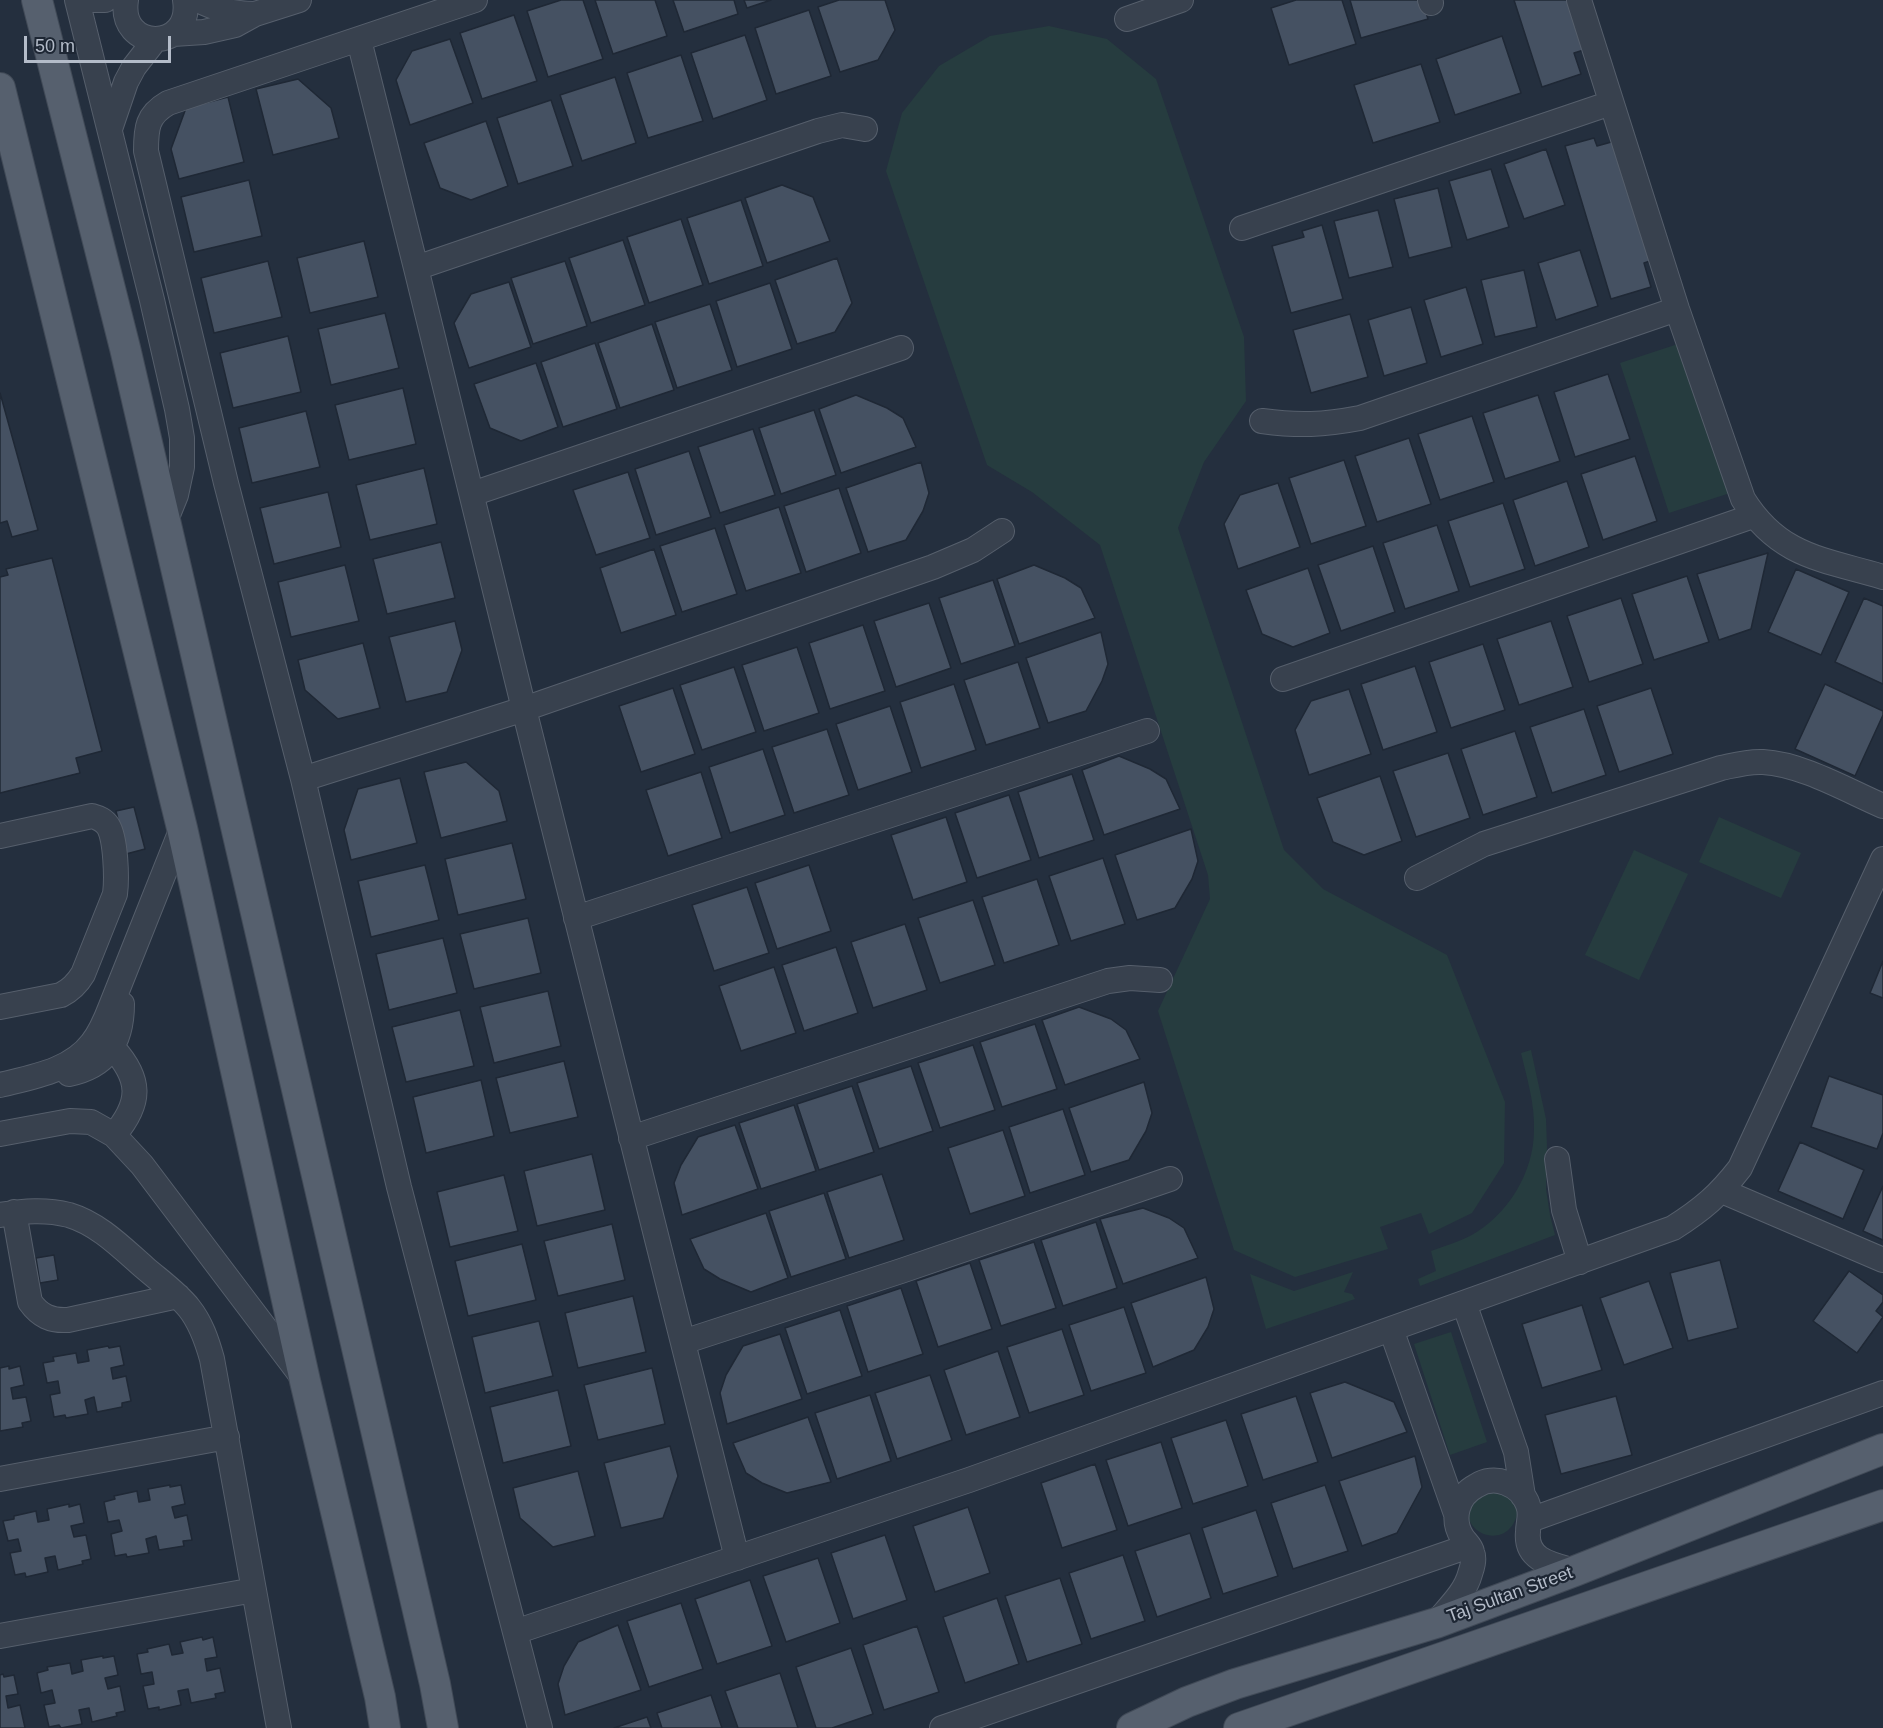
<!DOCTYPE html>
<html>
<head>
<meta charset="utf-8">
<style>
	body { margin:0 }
	#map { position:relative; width:1883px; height:1728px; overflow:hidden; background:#242f3e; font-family:Helvetica,sans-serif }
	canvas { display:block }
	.scale { position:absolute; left:24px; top:36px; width:147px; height:27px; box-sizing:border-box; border:3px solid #b4bcc9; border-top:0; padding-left:8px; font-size:18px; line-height:21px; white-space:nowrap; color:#b4bcc9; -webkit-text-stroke:4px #1d2633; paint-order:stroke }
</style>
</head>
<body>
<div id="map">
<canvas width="1883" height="1728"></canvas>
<div class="scale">50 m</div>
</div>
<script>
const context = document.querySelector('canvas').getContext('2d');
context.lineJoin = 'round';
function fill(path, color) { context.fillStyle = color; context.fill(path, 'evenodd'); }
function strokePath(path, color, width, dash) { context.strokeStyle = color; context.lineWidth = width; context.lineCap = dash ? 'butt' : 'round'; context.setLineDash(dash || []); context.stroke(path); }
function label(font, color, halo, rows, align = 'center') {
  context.font = font + ' Helvetica,sans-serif'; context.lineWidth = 4.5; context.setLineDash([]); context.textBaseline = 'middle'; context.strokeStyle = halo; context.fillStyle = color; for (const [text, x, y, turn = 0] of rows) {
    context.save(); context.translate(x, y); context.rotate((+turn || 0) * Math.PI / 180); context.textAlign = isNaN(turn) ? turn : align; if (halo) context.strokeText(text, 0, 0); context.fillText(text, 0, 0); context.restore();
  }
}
fill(new Path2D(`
	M1049,26L1107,39L1156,79L1244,337L1246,401L1204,462L1178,528L1284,850L1323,889L1447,955L1505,1102L1504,1163L1472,1213L1429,1234L1421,1213L1380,1227L1388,1249L1295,1277L1234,1250L1158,1011L1210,899L1208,875L1100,545L1032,492L987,465L886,171L902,113L939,66L990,36Z
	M1681,343L1730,493L1669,513L1620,363Z
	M1719,817L1801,853L1781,898L1699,862Z
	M1634,850L1688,874L1639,980L1585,955Z
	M1531,1050L1546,1119L1547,1147L1546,1189L1550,1215L1555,1235L1420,1286L1418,1279L1436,1271L1431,1251C1444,1246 1458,1242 1470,1236C1507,1216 1534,1173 1534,1130C1535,1105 1527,1078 1521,1053Z
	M1353,1272L1344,1292L1352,1294L1355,1299L1266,1329L1250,1274L1294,1291Z
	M1451,1332L1487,1442L1450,1455L1414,1344Z
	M1506,1490L1518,1510C1511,1553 1461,1535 1469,1507C1470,1503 1473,1498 1475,1494Z`), '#263c3f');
const building = new Path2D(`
	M561,0H583L603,59L548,77L527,11Z
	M595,0H655L667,36L613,54Z
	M673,0H734L738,14L684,32Z
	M744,0H771L747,8Z
	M839,0H885L895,30L878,60L840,72L818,7Z
	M1296,0H1342L1356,44L1289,65L1271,8Z
	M1350,0H1422L1428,19L1361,38Z
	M1514,0H1571L1587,49L1574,53L1581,74L1542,87Z
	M809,10L831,76L776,94L755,28Z
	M514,15L537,81L482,99L460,33Z
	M745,35L767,100L713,119L691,53Z
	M1502,36L1521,93L1455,115L1436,59Z
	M450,39L473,103L410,125L396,80L412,51Z
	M681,55L703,121L648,138L627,73Z
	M1421,64L1440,122L1373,143L1354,85Z
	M615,77L636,143L582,161L560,95Z
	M298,79L331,108L339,138L273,155L256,89Z
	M228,97L244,162L179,179L171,149L186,108Z
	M551,100L573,166L518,184L497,118Z
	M486,121L508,186L471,200L440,188L424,143Z
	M1594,138L1597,146L1615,141L1650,261L1644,263L1651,287L1611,299L1565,146Z
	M1546,149L1565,205L1524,219L1504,164Z
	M1491,169L1509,227L1467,240L1449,181Z
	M249,180L262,236L194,252L181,197Z
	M782,185L813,197L830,241L767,263L745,198Z
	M1438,188L1452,247L1409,258L1394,199Z
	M741,200L763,266L709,284L687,218Z
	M1378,210L1393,267L1349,278L1334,221Z
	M681,219L703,285L649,303L627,237Z
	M1322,225L1343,299L1291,313L1272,246L1304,237L1302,231Z
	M623,240L645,305L591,323L569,258Z
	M364,241L378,297L310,313L297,258Z
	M1580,250L1598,306L1556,320L1538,263Z
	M837,258L852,303L835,332L797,344L775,280Z
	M268,261L282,317L214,333L201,278Z
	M565,261L587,326L533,344L511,278Z
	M1524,270L1537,327L1495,337L1481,280Z
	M509,282L531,347L469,368L454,323L471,294Z
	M770,283L792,349L737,367L716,301Z
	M1466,287L1483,344L1441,357L1424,300Z
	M710,304L732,370L677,388L655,322Z
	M1411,307L1427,363L1384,376L1368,320Z
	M385,313L399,368L331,385L318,329Z
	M1350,314L1368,377L1311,393L1293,330Z
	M652,324L674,390L620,408L598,343Z
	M288,336L301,392L233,408L220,353Z
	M595,343L617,409L563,427L541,362Z
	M536,363L558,427L521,441L490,428L474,384Z
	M1608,374L1630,439L1575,457L1554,392Z
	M403,388L416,444L349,460L335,405Z
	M0,393L38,530L12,537L7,521L0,523Z
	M856,395L887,408L903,418L916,447L841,473L819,409Z
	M1538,395L1560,461L1505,479L1483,413Z
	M814,410L836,475L781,494L759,428Z
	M306,411L320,467L252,483L239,428Z
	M1472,416L1494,482L1440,500L1418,434Z
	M753,429L775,495L720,513L698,447Z
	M1409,438L1431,504L1377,522L1355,456Z
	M689,451L711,517L656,535L635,469Z
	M1635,456L1657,521L1603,540L1581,474Z
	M1344,460L1366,526L1311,544L1289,478Z
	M921,462L929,493L923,511L906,540L868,552L846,488Z
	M424,468L437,524L370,540L356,485Z
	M628,472L650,538L596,555L573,490Z
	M1567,481L1589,547L1535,566L1513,500Z
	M1278,483L1300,547L1238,569L1224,524L1240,495Z
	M839,488L861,553L806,572L784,506Z
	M328,492L341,547L274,564L260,508Z
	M1503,503L1525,569L1470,587L1448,521Z
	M779,507L801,573L746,591L724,525Z
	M1437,525L1459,591L1405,609L1383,543Z
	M715,528L737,594L682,612L660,546Z
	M441,542L455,598L387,614L373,559Z
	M1373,546L1395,612L1341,631L1318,565Z
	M654,549L676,615L621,633L600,568Z
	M1768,553L1751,629L1719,640L1697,574Z
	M52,558L102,751L76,758L80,773L0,793V577L8,575L6,569Z
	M345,565L359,621L291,637L278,582Z
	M1034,565L1065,578L1081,588L1095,618L1019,644L997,579Z
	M1308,568L1330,633L1293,647L1262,634L1246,590Z
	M1796,569L1849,592L1821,655L1768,632Z
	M1687,576L1709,642L1654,660L1632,594Z
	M993,580L1015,646L961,664L939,598Z
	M1621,598L1643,664L1589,682L1567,616Z
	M1864,598L1883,606V684L1835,662Z
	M929,603L951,668L896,687L874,621Z
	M455,621L462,650L447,692L406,702L389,637Z
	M1551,621L1573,687L1519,705L1497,639Z
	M863,625L885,691L830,709L809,643Z
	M1101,632L1108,664L1102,681L1086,711L1048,723L1026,658Z
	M363,643L380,708L338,719L305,690L298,660Z
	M1483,644L1505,710L1451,728L1429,662Z
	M797,647L819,713L764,731L742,665Z
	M1018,662L1040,728L986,745L964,680Z
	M1415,666L1437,732L1383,750L1361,684Z
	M734,667L756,732L702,750L680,685Z
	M954,684L976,750L921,768L900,702Z
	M1825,684L1883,711V715L1855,776L1795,749Z
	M673,688L695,754L641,772L619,706Z
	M1651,688L1673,754L1619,772L1597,706Z
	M1349,689L1371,754L1309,775L1295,730L1311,701Z
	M890,706L912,772L858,790L836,724Z
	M1584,709L1606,775L1552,793L1530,727Z
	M827,729L849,795L794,813L772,747Z
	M1515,731L1537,797L1483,815L1461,749Z
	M763,749L785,815L730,833L709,767Z
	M1448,753L1470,818L1416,837L1393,771Z
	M1119,756L1150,769L1166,779L1180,809L1104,835L1082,770Z
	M466,762L499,791L507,821L441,838L424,772Z
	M701,772L722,838L668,856L646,790Z
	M1072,774L1094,840L1039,858L1018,792Z
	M1380,776L1402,841L1364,855L1333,842L1317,798Z
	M400,778L417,843L351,860L344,830L358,789Z
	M1009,795L1031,860L977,878L955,813Z
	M134,807L145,849L126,854L116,811Z
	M946,817L967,882L913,900L891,835Z
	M1191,829L1198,861L1192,879L1175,908L1137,920L1115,855Z
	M512,843L526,899L458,915L445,859Z
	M1103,858L1125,924L1071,941L1049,876Z
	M425,865L439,920L371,937L358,881Z
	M809,865L831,931L777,949L755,883Z
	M1037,879L1059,945L1004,963L982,897Z
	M747,887L769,953L714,971L692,905Z
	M973,900L995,965L940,983L918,918Z
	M528,918L541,973L474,989L460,934Z
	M905,924L927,990L873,1008L851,942Z
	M443,938L457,993L389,1010L376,954Z
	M836,947L858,1013L804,1031L782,965Z
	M1883,961V998L1870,993Z
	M774,967L796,1033L741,1051L719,986Z
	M548,991L561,1046L494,1063L480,1007Z
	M1079,1007L1111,1019L1126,1030L1140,1059L1065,1085L1042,1020Z
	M460,1010L474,1066L406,1082L392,1027Z
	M1035,1024L1057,1089L1002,1107L980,1042Z
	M973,1045L995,1110L940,1128L918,1063Z
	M564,1061L578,1117L510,1133L496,1078Z
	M911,1066L933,1131L879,1149L857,1083Z
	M1829,1076L1883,1095V1133L1877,1149L1811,1127Z
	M481,1080L494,1136L426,1153L413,1097Z
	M1144,1082L1152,1113L1146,1131L1129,1160L1091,1172L1069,1108Z
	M852,1086L874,1152L819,1170L797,1104Z
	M794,1105L816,1171L761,1189L739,1123Z
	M1063,1109L1085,1175L1030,1193L1009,1127Z
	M735,1125L758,1189L682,1215L674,1183L681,1165L698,1137Z
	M1003,1130L1025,1196L970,1214L948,1148Z
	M1800,1142L1864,1170L1843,1219L1778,1191Z
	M592,1154L605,1210L537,1226L524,1171Z
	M882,1174L904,1240L849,1258L827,1192Z
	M504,1175L518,1231L450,1247L437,1192Z
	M1883,1186V1240L1863,1231Z
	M824,1193L846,1259L791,1277L769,1211Z
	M1143,1208L1169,1218L1184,1228L1198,1258L1123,1284L1100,1219Z
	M766,1213L788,1278L751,1292L720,1279L704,1269L690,1239Z
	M1096,1222L1117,1288L1063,1306L1041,1240Z
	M612,1224L625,1280L558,1296L544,1241Z
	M1034,1242L1056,1308L1001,1326L979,1260Z
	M522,1244L536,1300L468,1316L455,1261Z
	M54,1255L58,1280L40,1283L36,1258Z
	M1720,1260L1738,1328L1688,1341L1670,1273Z
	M970,1263L992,1329L938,1347L916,1281Z
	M1849,1271L1883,1295V1302L1876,1311L1883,1317L1857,1353L1813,1321Z
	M1206,1277L1214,1309L1208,1327L1194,1350L1153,1367L1131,1303Z
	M1649,1281L1673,1348L1624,1365L1600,1298Z
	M901,1288L923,1354L868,1372L847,1306Z
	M633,1296L646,1352L578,1368L565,1313Z
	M1582,1305L1602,1370L1542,1388L1522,1324Z
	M1124,1307L1146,1373L1091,1391L1069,1325Z
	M840,1310L862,1376L807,1394L785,1328Z
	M539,1321L553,1376L485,1393L472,1337Z
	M1062,1329L1084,1395L1029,1413L1007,1347Z
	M780,1334L802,1399L727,1424L720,1393L726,1375L743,1346Z
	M108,1346L109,1348L120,1346L124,1365L111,1368L113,1379L126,1376L131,1401L122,1403V1407L97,1412L94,1397L85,1400L88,1414L66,1418L65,1415L54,1417L50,1395L60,1393L58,1381L47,1383L43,1363L54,1361L53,1357L76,1353L78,1363L89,1361L87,1350Z
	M998,1351L1020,1417L966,1435L944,1370Z
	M9,1366V1369L20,1366L24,1385L11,1388L13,1399L26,1397L31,1421L22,1423L23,1427L0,1431V1368Z
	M652,1368L665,1424L598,1440L584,1385Z
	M930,1375L952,1440L897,1459L875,1393Z
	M1345,1382L1394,1402L1407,1432L1332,1458L1310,1393Z
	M558,1390L571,1446L503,1463L490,1407Z
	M870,1395L891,1461L837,1479L815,1413Z
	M1296,1396L1318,1462L1263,1480L1241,1414Z
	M1616,1396L1632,1455L1561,1474L1545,1415Z
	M808,1417L831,1482L787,1493L762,1483L746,1473L733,1443Z
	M1226,1420L1248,1486L1193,1504L1171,1438Z
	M1161,1442L1182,1508L1128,1526L1106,1460Z
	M670,1446L678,1476L663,1518L621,1528L604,1463Z
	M1415,1456L1422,1487L1397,1533L1362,1546L1339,1481Z
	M1095,1464L1117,1530L1062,1548L1041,1483Z
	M578,1471L595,1536L553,1547L520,1518L513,1488Z
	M170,1485V1487L181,1485L185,1504L172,1507L175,1518L187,1515L192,1540L183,1541L184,1546L159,1550L156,1536L146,1539L149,1553L127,1557L126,1554L115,1556L111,1534L122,1531L119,1520L108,1522L104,1502L115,1499L114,1496L137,1491L139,1502L150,1500L148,1489Z
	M1325,1485L1348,1551L1293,1569L1271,1503Z
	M69,1504V1507L80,1504L84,1523L71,1526L74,1537L86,1535L91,1559L82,1561L83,1564L58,1570L55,1556L45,1558L48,1572L26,1577L25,1573L15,1575L10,1553L21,1551L18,1539L8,1541L3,1521L14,1519V1516L36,1511L38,1522L49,1520L47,1509Z
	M968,1507L990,1573L935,1592L913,1526Z
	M1256,1510L1278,1576L1223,1594L1202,1528Z
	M1190,1533L1211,1598L1157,1617L1135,1551Z
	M885,1535L907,1600L853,1619L831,1553Z
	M1123,1555L1145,1621L1091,1639L1069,1573Z
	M818,1558L840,1623L786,1642L763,1576Z
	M1060,1578L1082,1644L1027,1662L1005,1596Z
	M750,1580L772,1646L717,1664L695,1599Z
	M997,1598L1019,1664L965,1683L943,1617Z
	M681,1603L703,1669L649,1687L627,1621Z
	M618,1625L641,1690L565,1715L558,1684L564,1666L578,1642Z
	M917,1626L939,1692L884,1710L863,1645Z
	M202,1637L203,1640L213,1637L217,1657L205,1659L207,1671L220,1668L225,1692L215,1694L216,1698L191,1703L188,1689L178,1691L181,1705L159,1710V1707L148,1709L143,1686L154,1684L152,1672L141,1674L137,1654L148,1652L147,1649L169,1644L172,1655L183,1653L180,1642Z
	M851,1648L873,1714L832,1728H816L796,1667Z
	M103,1656V1658L114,1656L118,1675L105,1678L108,1689L120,1686L125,1711L116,1713L117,1716L92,1722L89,1708L79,1710L82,1724L61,1728L59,1725L49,1727L44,1705L55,1703L52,1690L41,1693L37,1673L48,1670L47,1667L70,1663L72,1674L83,1671L81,1660Z
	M780,1673L798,1728H738L725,1691Z
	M3,1674L4,1677L14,1675L18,1694L6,1696L8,1708L20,1705L25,1728H0V1675Z
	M711,1695L722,1728H662L657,1713Z
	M647,1717L651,1728H614Z`);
fill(building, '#455162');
strokePath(building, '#1f2835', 1.5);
const minor = new Path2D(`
	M77,0L152,300L177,409L182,438V467L176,495L165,522
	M87,0H105
	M126,0C118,52 193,52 185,0
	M198,0C217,10 234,14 255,14
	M475,0L168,103C147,115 146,128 146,151L226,483L303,779L399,1187L540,1728
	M1430,0L1431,3
	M1579,0L1677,309L1743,499C1779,557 1823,559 1883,577
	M1127,19L1181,0
	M173,34L204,32L235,25L255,14L299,0
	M359,40L416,268L524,709L737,1558
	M110,129L126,82L134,67L155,40
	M1242,228L1611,103
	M416,268L818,131L842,125L865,129
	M1262,421C1299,426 1323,425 1360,418L1677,309
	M472,494L901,348
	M1283,679L1753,516
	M303,779L524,709L933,567L973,550L1002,531
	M0,836L92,816C99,818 104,820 108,826C116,839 117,879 115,894L83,974C77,984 71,990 61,995L0,1007
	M1417,878L1484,844L1721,768C1735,765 1749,761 1763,762C1802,764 1848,791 1883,806
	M576,918L1147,731
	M113,1048C141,1079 142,1102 114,1135
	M69,1074C107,1066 122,1041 122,1004
	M0,1085C32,1077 71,1071 92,1043C101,1032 106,1019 111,1006L182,828
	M0,1134L70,1121L91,1122L114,1135L142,1165L303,1378
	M631,1138L1108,981L1130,978L1160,980
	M1557,1159L1564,1210L1580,1262
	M1722,1191L1883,1260
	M14,1212L30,1302C40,1316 51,1321 68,1320L178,1296
	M0,1215C24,1211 45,1209 69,1215C99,1224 122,1248 145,1268C160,1281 177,1293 189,1308C201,1323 207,1341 212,1359L279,1728
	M1464,1303L1516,1452L1523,1496
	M1391,1329L1456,1514
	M683,1342L901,1271L1170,1179
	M0,1479L227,1437
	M1530,1520L1883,1393
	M1436,1623C1448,1608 1465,1593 1470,1574C1472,1568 1475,1559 1472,1552C1471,1546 1465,1542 1462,1537C1451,1519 1457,1496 1476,1486C1485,1480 1496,1479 1506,1483C1516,1487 1525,1495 1528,1505C1532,1515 1528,1522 1528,1532C1525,1561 1554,1565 1575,1571
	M515,1632L969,1480L1673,1228C1703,1209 1719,1195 1740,1168L1883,859
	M0,1636L254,1590
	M942,1728L1469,1546`);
const major = new Path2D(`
	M37,0L125,348L435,1684L443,1728
	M0,88L182,828L305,1381L380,1697L385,1728
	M1132,1728L1187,1702L1235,1684L1436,1623L1575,1571L1883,1449
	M1239,1728L1883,1505`);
strokePath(minor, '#565f6c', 26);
strokePath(major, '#414a57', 32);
strokePath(minor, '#38414e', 24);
strokePath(major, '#56606e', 30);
label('18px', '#b4bcc9', '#1d2633', [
	["Taj Sultan Street",1510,1595,-20]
]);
</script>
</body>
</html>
